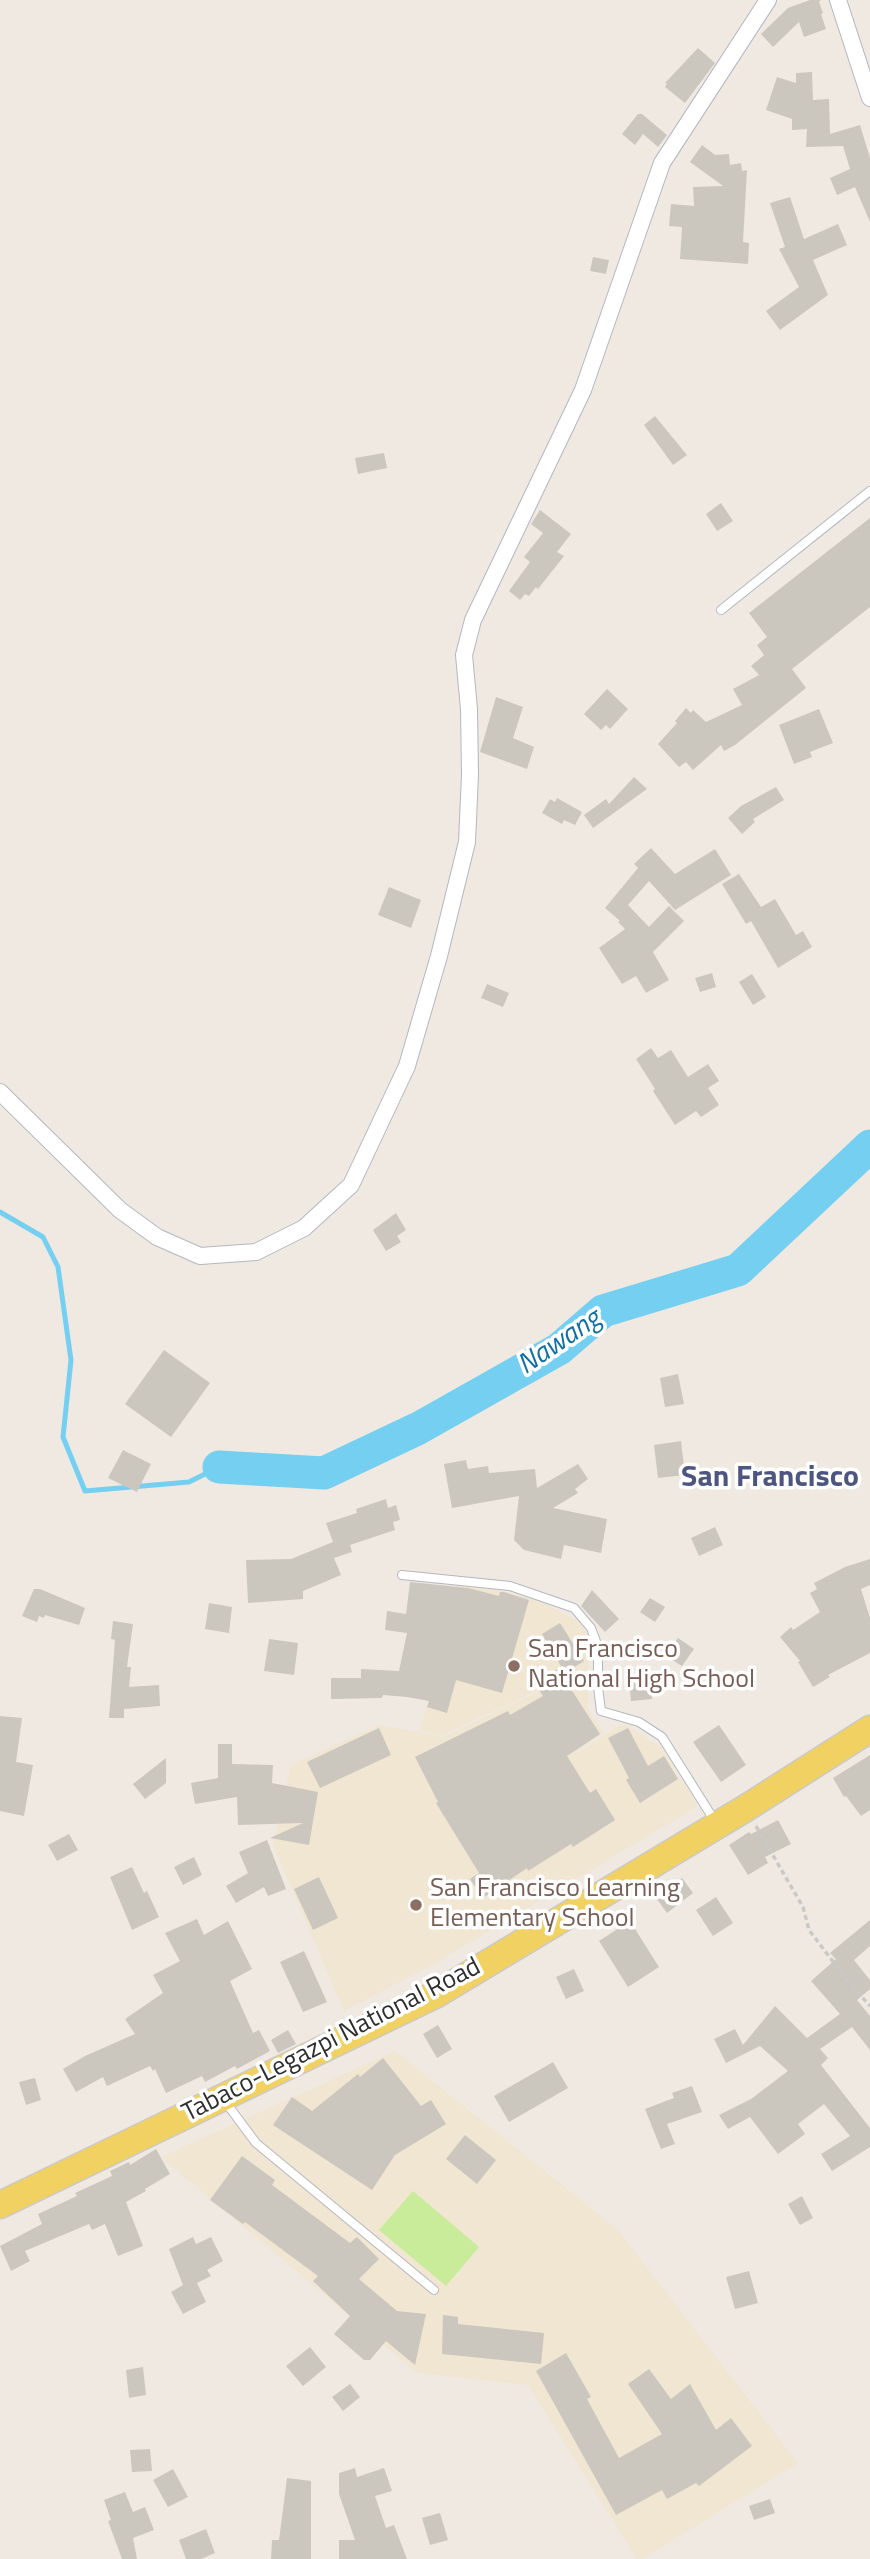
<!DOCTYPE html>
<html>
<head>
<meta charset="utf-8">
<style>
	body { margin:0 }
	canvas { display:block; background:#efe9e1 }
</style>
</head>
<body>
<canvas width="870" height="2559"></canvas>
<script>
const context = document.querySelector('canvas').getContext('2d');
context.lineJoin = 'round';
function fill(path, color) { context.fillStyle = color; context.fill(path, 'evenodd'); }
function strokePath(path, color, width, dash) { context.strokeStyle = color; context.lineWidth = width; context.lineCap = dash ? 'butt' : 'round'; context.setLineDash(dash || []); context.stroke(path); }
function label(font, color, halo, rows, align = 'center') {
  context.font = font + ' "Titillium Web",sans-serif'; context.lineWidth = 7; context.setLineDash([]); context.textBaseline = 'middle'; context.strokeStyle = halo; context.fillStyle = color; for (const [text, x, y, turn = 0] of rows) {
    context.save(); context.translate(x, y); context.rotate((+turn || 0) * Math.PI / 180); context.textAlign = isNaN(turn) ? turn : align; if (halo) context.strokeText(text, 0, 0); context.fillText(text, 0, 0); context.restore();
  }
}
fill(new Path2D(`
	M456,1585L500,1590L541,1602L579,1621L590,1640L588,1709L604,1733L577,1751L536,1691L442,1735L420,1731L445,1640Z
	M536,1693L577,1753L623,1723L661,1747L698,1806L434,1964L344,2011L273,1845L291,1765L379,1725L443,1737Z
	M395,2051L618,2230L798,2463L642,2559H637L528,2385L417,2373L161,2157Z`), '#f0e6d1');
fill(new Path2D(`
	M413,2191L479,2247L446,2286L379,2230Z`), '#c9ec9a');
strokePath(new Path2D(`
	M0,1212L43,1237L58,1267L71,1360L63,1437L85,1491L189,1482L219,1467`), '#75cff0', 5);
strokePath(new Path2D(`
	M219,1467L324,1473L419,1428L559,1349L603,1311L738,1270L870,1146`), '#75cff0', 33);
fill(new Path2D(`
	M810,0H821L819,2L823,13L821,14L826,29L804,37L799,22L773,47L761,34L788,8Z
	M698,48L715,63L685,103L665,87L667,84L665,83Z
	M812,72L813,100L829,99L830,134L860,125L870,158V222L855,187L837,195L830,178L850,169L843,146L806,147L807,129L792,130V119L766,110L777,77L796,83V73Z
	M638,114H642L667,135L658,147L643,134L635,145L622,134Z
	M702,145L715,155L729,154L730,165L741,163L742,171L747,170L743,242L749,243L748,264L680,259L682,227L669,226L671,204L694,206L693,187L723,186L690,162Z
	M790,197L804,239L838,224L847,245L813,260L828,295L780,330L766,311L799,287L779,249L785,247L770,203Z
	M593,257L609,260L606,274L590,271Z
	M655,416L687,455L673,465L644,425Z
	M384,453L387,468L358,474L355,458Z
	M721,503L733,521L717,531L706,514Z
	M540,510L571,534L557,552L564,556L538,589L536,587L529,596L525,594L520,600L509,591L530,562L524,557L543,533L531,524Z
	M870,518V607L792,669L806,688L735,745L724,751L721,745L693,770L686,762L679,767L658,744L677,723L675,721L686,708L691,713L693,710L706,722L742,705L733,689L759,675L751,666L764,655L757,645L767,637L749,613Z
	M607,689L628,709L610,729L606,725L601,730L584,714Z
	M496,697L523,707L513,738L534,747L527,769L480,752Z
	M819,709L833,743L810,752L812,757L794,764L779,725Z
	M634,777L647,789L593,828L584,815L606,799L609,804Z
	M776,787L784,800L753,819L755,822L742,834L728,818L741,806Z
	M557,798L582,812L575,825L564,820L562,824L542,813L550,799L555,802Z
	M651,848L675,874L715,849L731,875L675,910L649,881L628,905L649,927L669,906L684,921L653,952L669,980L646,993L636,976L622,984L599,948L625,929L618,922L620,921L605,908L638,868L634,864Z
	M739,874L761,907L775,899L796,935L803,931L812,947L778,968L751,921L746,924L722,884Z
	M389,887L421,900L411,928L378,915Z
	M712,973L716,987L700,992L695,978Z
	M752,974L766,997L753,1005L739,982Z
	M487,984L509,993L503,1007L481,998Z
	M651,1048L658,1058L671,1050L688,1077L708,1064L719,1081L708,1088L719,1105L701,1117L696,1111L675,1125L653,1091L655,1089L636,1059Z
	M396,1213L406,1230L397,1236L401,1242L386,1251L373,1230Z
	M164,1350L210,1383L171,1437L125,1404Z
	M678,1374L684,1404L665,1407L660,1378Z
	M681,1441L685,1475L658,1478L654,1445Z
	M123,1450L151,1464L137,1492L108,1478Z
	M466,1460L468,1469L488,1466L489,1473L535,1469L537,1488L578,1464L588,1479L575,1489L578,1493L553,1508L607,1519L601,1553L564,1545L561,1559L524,1550L514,1540L519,1496L452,1508L444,1464Z
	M386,1499L388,1508L396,1505L400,1520L393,1522L395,1530L350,1545L352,1552L334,1558L341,1575L303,1591V1599L248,1603L246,1560L291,1559L333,1542L326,1523L357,1513L356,1509Z
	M715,1527L723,1545L699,1556L691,1538Z
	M870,1559V1585L861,1589L870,1618V1653L828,1675L830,1677L813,1687L798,1662L800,1661L780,1637L791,1627L793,1630L820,1612L810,1593L817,1589L814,1583L845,1567Z
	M410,1582L468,1588L499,1596L500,1592H504L529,1600L502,1693L456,1680L447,1713L427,1707L429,1701L407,1697L383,1695L382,1698L331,1699V1678H361V1669L399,1671L407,1633L385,1630L387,1611L406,1614Z
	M34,1589H40L85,1608L79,1625L45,1615L44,1618L39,1616L37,1622L22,1616Z
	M592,1590L619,1619L605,1632L581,1606Z
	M650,1598L665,1607L655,1622L640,1612Z
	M209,1603L232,1607L229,1633L205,1629Z
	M113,1621L133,1624L127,1667H131L129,1687L159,1685L160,1706L124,1709V1718H109L115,1640L111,1639Z
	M560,1623L584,1661L565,1673L542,1634Z
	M678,1638L694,1649L682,1666L666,1656Z
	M269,1639L298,1643L294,1675L264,1671Z
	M558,1669L600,1734L567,1756L590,1793L596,1789L615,1820L573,1847L571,1844L528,1871L527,1868L483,1898L470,1879L479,1873L436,1803L438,1802L415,1757L508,1711L510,1715L543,1696L535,1684Z
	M649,1675L652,1699L631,1701L629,1677Z
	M0,1716L22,1718L16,1762L33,1765L24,1816L0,1811Z
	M719,1725L746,1765L721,1782L693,1742Z
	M379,1728L391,1755L320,1788L307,1762Z
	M628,1728L648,1766L664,1756L678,1779L640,1803L626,1780L629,1778L608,1738Z
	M218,1744H232V1764L273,1765L272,1783L318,1792L309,1845L270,1838L303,1823L238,1825L237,1797L195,1804L191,1783L218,1778Z
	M870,1755V1810L861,1816L846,1796L844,1797L833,1778Z
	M166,1758V1783L145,1799L133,1784Z
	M778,1820L791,1844L765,1857L768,1863L748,1875L729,1845L749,1832L751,1834Z
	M69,1834L78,1850L57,1861L48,1845Z
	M267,1840L286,1889L268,1896L264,1887L236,1903L226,1886L248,1873L239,1852Z
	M194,1857L202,1875L183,1885L174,1867Z
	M132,1867L144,1893L147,1891L159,1917L132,1930L110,1877Z
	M319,1877L338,1918L313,1930L294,1889Z
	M682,1878L693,1893L667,1913L656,1898Z
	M716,1897L733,1923L713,1936L696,1910Z
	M197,1919L204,1935L228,1921L252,1969L230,1981L253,2033L259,2030L270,2051L237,2069L235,2066L205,2082L202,2076L166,2093L155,2069L153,2071L150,2066L107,2086L103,2077L76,2092L63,2069L85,2056L135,2034L125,2019L163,1993L153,1975L180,1961L165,1933Z
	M870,1920V1946L854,1960L870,1980V1989L857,2000L870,2016V2050L852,2027L820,2049L828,2058L821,2065L870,2128V2147L832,2171L821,2154L850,2136L824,2104L798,2124L805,2134L778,2154L750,2117L728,2129L719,2115L751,2099L788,2071L760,2046L726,2063L714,2039L735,2029L743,2045L775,2006L807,2038L840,2014L811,1981L836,1959L830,1953Z
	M630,1921L659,1967L628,1987L599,1941Z
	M304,1951L327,2002L303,2012L280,1962Z
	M574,1969L584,1991L566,1999L556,1977Z
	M438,2025L452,2049L437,2058L423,2034Z
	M288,2030L296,2044L278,2053L271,2040Z
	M383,2058L421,2106L431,2100L446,2124L395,2155L372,2190L273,2125L292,2097L312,2111L358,2074L360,2077Z
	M553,2062L568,2088L509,2122L494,2096Z
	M35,2078L41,2100L26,2105L19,2082Z
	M692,2086L702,2112L667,2124L675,2144L661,2149L645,2109L674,2098L672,2093Z
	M465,2135L496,2160L477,2184L446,2159Z
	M156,2149L170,2174L145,2189L146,2191L126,2202L143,2246L118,2256L105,2224L92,2230L89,2224L25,2251L30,2261L11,2271L0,2246L42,2224L38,2214L77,2196L75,2193L112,2176L110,2171L129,2162L130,2165Z
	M242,2156L275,2180L272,2185L350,2243L357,2237L379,2259L359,2279L397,2311L426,2314L415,2365L386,2341L370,2360H364L334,2334L350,2316L313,2281L318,2276L245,2222L243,2224L210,2200Z
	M802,2196L813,2218L800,2225L788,2204Z
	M193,2237L196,2244L211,2237L223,2261L207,2270L211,2276L197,2283L206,2302L183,2314L171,2292L183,2285L169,2249Z
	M749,2271L758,2303L735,2309L726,2277Z
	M443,2315L458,2317V2324L544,2333L541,2364L442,2354Z
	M310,2347L326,2367L303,2386L286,2366Z
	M566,2353L591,2397L587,2399L619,2458L662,2434L628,2384L649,2369L671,2399L690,2384L716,2430L731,2418L752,2446L699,2486L696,2483L667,2499L662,2490L616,2515L536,2371Z
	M143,2367L146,2395L129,2398L126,2370Z
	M350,2384L360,2397L343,2411L332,2397Z
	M150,2449L152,2471L132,2472L130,2450Z
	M355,2468L357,2477L384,2468L392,2491L375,2496L386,2528L394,2525L407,2559H339V2540H355L339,2494V2473Z
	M173,2469L188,2497L168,2507L153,2480Z
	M287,2478L311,2481V2559H271L272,2540H279Z
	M125,2492L133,2512L145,2507L154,2530L133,2538L137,2559H122L108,2521L111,2520L104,2500Z
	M770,2499L775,2513L754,2520L749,2506Z
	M440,2513L448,2540L430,2545L422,2518Z
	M206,2529L215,2553L201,2559H186L179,2540Z`), '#cbc7bf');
const lane = new Path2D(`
	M721,610L870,491
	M402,1575L510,1586L574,1608L591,1628L598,1647V1687L601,1711L639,1722L662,1737L716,1823
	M224,2100L256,2143L434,2290`);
const street = new Path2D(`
	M838,0L870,98
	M0,1092L120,1210L157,1237L200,1256L256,1252L304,1228L351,1185L407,1066L439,956L467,842L470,775L469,709L464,655L473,620L583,390L662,163L768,0`);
const primary = new Path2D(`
	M0,2205L435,1995L746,1808L870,1729`);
strokePath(lane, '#b4b7c1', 10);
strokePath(street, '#b4b7c1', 18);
strokePath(primary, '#c9c9c9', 29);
strokePath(new Path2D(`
	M756,1826L803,1907L809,1930L847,1980L870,2006`), '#c9c9c9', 3.5, [5, 3.5]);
strokePath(lane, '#fff', 8);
strokePath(street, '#fff', 16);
strokePath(primary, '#f2d163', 26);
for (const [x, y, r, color] of [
	[514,1666,7,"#8d6e63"],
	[416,1905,7,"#8d6e63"]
]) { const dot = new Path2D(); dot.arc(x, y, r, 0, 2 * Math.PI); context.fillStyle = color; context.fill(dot); strokePath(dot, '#fff', 2.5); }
label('26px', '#785e54', '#fff', [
	["San Francisco",528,1651],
	["National High School",528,1681],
	["San Francisco Learning",430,1890],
	["Elementary School",430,1920]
], 'left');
label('26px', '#2e2e2e', '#fff', [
	["Tabaco-Legazpi National Road",332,2041,-27]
]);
label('italic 28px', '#0d6fa3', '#fff', [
	["Nawang",560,1343,-34]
]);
label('bold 30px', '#4d5680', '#fff', [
	["San Francisco",770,1479]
]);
</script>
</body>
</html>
